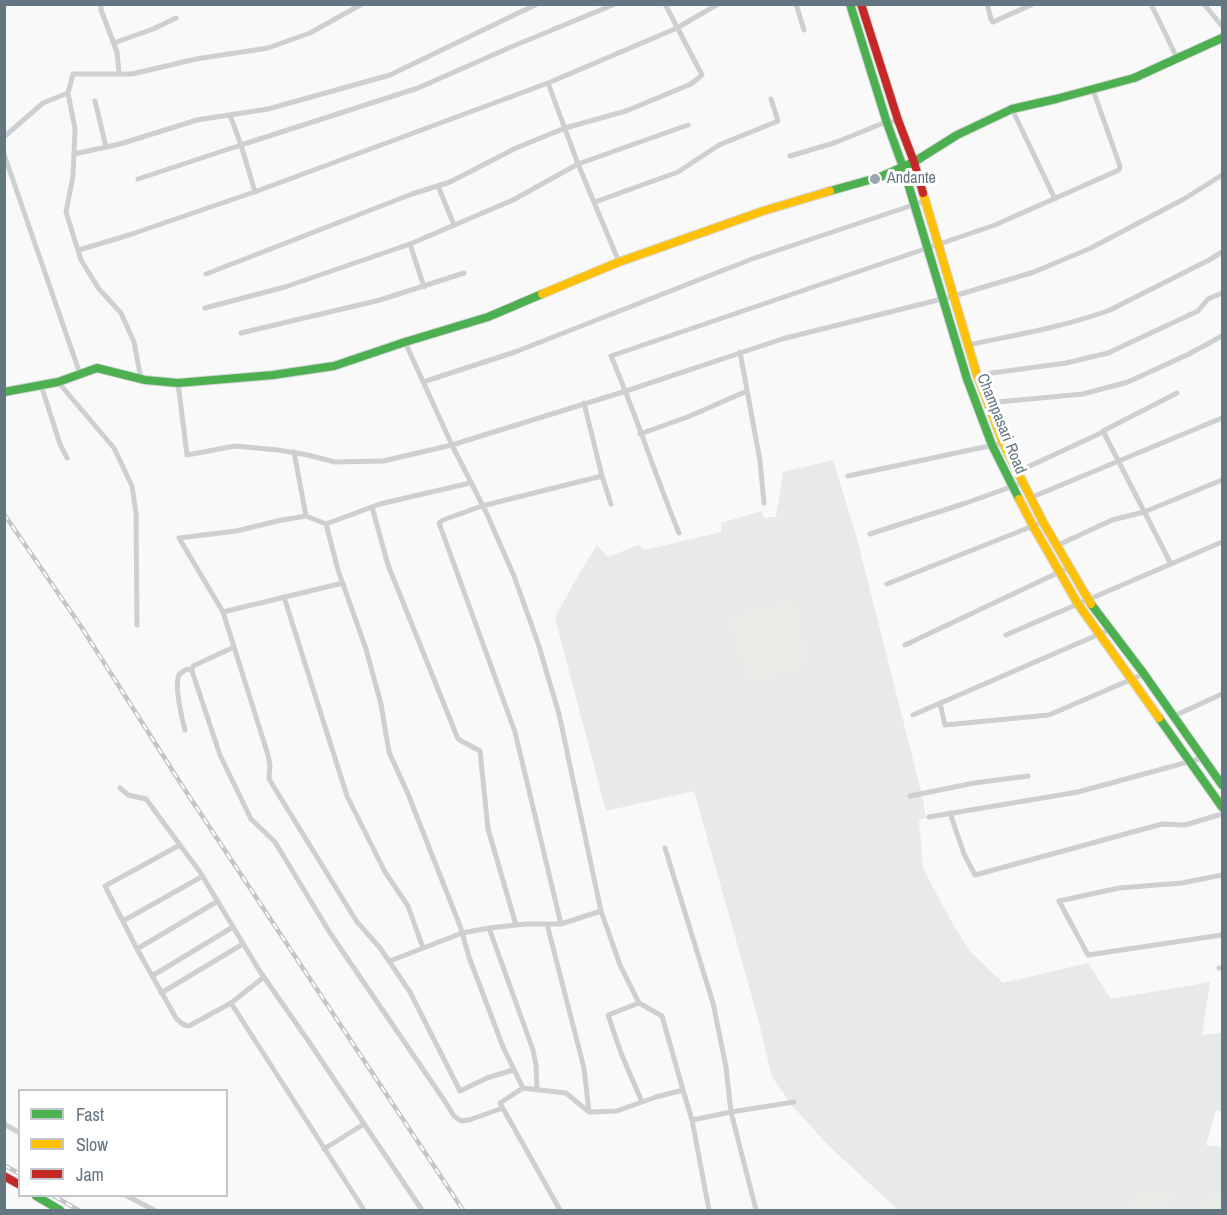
<!DOCTYPE html>
<html>
<head>
<meta charset="utf-8">
<style>
	body { margin:0 }
	#map { position:relative; width:1227px; height:1215px; overflow:hidden; background:#f9f9f9; font-family:"Archivo Narrow",sans-serif }
	canvas { display:block }
	.frame { position:absolute; inset:0; border:6px solid #657683; pointer-events:none }
	.legend { position:absolute; left:18px; top:1089px; width:210px; height:108px; box-sizing:border-box; background:#fff; border:2px solid #c1c8cd; margin:0; padding:8px 10px; list-style:none; font-size:18px; color:#657683 }
	.legend li { display:flex; align-items:center; gap:12px; height:30px }
	.legend b { width:30px; border:2px solid #c1c8cd }
</style>
</head>
<body>
<div id="map">
<canvas width="1227" height="1215"></canvas>
<div class="frame"></div>
<ul class="legend">
<li><b style="height:8px;background:#4caf50"></b>Fast</li>
<li><b style="height:8px;background:#ffc107"></b>Slow</li>
<li><b style="height:8px;background:#c62828"></b>Jam</li>
</ul>
</div>
<script>
const context = document.querySelector('canvas').getContext('2d');
context.lineJoin = 'round';
function fill(path, color) { context.fillStyle = color; context.fill(path, 'evenodd'); }
function strokePath(path, color, width, dash) { context.strokeStyle = color; context.lineWidth = width; context.lineCap = dash ? 'butt' : 'round'; context.setLineDash(dash || []); context.stroke(path); }
function label(font, color, halo, rows, align = 'center') {
  context.font = font + ' "Archivo Narrow",sans-serif'; context.lineWidth = 6; context.setLineDash([]); context.textBaseline = 'middle'; context.strokeStyle = halo; context.fillStyle = color; for (const [text, x, y, turn = 0] of rows) {
    context.save(); context.translate(x, y); context.rotate((+turn || 0) * Math.PI / 180); context.textAlign = isNaN(turn) ? turn : align; if (halo) context.strokeText(text, 0, 0); context.fillText(text, 0, 0); context.restore();
  }
}
fill(new Path2D(`
	M833,460L856,535L921,791L926,818L919,820L923,869L954,926L970,951L1003,983L1088,963L1111,999L1210,982L1202,1035L1222,1033V1111L1216,1110L1206,1145L1222,1147V1210H898L829,1146L795,1109L772,1077L756,1011L694,791L606,811L555,618L573,584L597,545L608,557L638,545L645,550L721,532V523L761,511L764,518L776,517L783,472Z`), '#e8e9e9');
fill(new Path2D(`
	M793,599L811,666L746,684L728,616Z
	M1165,1188L1171,1190L1177,1202L1175,1203L1155,1205L1146,1210H1125C1132,1195 1149,1189 1165,1188Z
	M1210,1195L1222,1197V1210H1195L1206,1197Z`), '#e8ebe6');
const fast = new Path2D(`
	M850,4L887,123L903,167L967,379L992,445L1019,499
	M830,191L880,177L914,162L957,135L1012,109L1056,99L1134,78L1222,38
	M4,392L58,382L97,368L145,380L178,383L273,375L334,366L405,342L488,317L542,294
	M1091,604L1144,674L1222,785
	M1159,718L1222,807
	M36,1196L60,1210`);
const slow = new Path2D(`
	M923,193L977,375L1003,443L1043,522L1091,604
	M542,294L619,262L763,211L830,191
	M1019,499L1033,526L1078,604L1159,718`);
const jam = new Path2D(`
	M861,4L898,120L914,162L923,193
	M4,1176L20,1185`);
strokePath(fast, '#d5d6d7', 10);
strokePath(slow, '#d5d6d7', 10);
strokePath(jam, '#d5d6d7', 10);
strokePath(new Path2D(`
	M101,4V10L117,52L119,73
	M796,4L804,30
	M987,4L991,19L993,22L1033,4
	M1151,4L1177,58
	M1204,4L1222,26
	M114,43L153,29L176,18
	M548,83L578,164L619,262
	M95,101L106,147
	M1012,109L1055,199
	M4,137L43,103L68,93
	M4,154L80,374
	M74,154L120,144L197,120L268,109L390,75L537,4
	M790,156L834,143L881,124L898,120
	M138,179L241,145L230,115
	M438,186L454,225
	M255,192L241,145L418,88L511,47L615,4
	M595,202L678,172L719,145L778,121L771,99
	M410,244L424,287
	M79,250L129,235L260,190L548,83L677,28L718,4
	M206,274L412,194L450,182L516,148L565,128L626,111L691,84L702,75L665,4
	M205,308L285,287L410,244L513,200L578,164L688,125
	M241,333L380,300L464,273
	M405,342L452,445L487,514L514,576L538,643L559,714L601,911L620,965L639,1003L662,1016L683,1090
	M968,345C1015,335 1064,327 1110,310L1209,260L1222,252
	M740,352L760,461L764,503
	M977,375L1066,363L1108,353L1198,311L1208,299L1222,293
	M141,379L134,342L121,313L99,289L81,260L66,212L73,176L75,129L68,93L73,74H132L196,59L268,48L310,33L362,4
	M58,382L114,448L132,486L136,513L137,625
	M423,382L515,352L752,259L925,201
	M178,383L187,455L235,446L278,450L308,455L335,462L383,461L452,445L626,391L782,339L954,296L1034,272L1091,248L1184,199L1222,175
	M41,385L60,444L67,458
	M987,403L1083,394L1128,382L1189,354L1222,336
	M640,434L690,416L747,391
	M294,452L306,516
	M1017,472L1103,432
	M602,476L611,504
	M848,476L1003,443
	M470,483L380,504L326,524L338,570L366,649L381,704L389,752L408,794L460,926L469,957L503,1047L523,1088
	M1030,498L1222,418
	M372,507L388,565L458,739L480,751L488,829L516,925
	M326,524L306,516L282,520L236,531L179,538L223,612L268,755L270,765L269,779L357,922L380,948L410,992L460,1091L487,1078L513,1070
	M679,533C655,475 636,414 611,356L995,225L1119,170L1120,166L1093,90
	M870,534L966,503L1022,483
	M1056,546L1112,520L1144,512L1222,480
	M1171,564L1103,431L1177,393
	M887,584L1043,522
	M284,597L347,796L385,872L408,906L423,948
	M223,612L343,583
	M1006,635L1222,542
	M905,645L1068,568
	M234,647L193,666L192,671L220,755L251,819L275,842L330,933L444,1100L454,1116L461,1121L469,1120L503,1108
	M940,703L945,725L1049,715L1144,674
	M913,715L1111,629
	M1174,716L1222,694
	M185,730C182,719 174,685 179,675C181,672 184,671 187,669L192,671
	M120,788L128,795L146,799L200,872L259,970L307,1039L422,1210
	M910,796L974,783L1028,776
	M950,813L964,854L975,875L1162,824L1185,825L1222,814
	M929,817L1078,792L1203,758
	M180,845L105,886L137,949L176,1018C180,1022 183,1026 189,1026L231,1003L364,1210
	M665,848L713,1003L726,1067L731,1112L794,1102
	M1222,875L1182,883L1119,888L1059,901L1088,955L1222,935
	M123,921L203,876
	M547,924L584,1068L589,1112
	M561,924L515,732L439,523L443,520L482,506L602,476L584,403
	M489,928L533,1050L536,1065L537,1089
	M137,949L218,901
	M390,961L462,933L489,928L526,924H561L601,911
	M1219,968H1222
	M152,976L233,927
	M161,993L243,944
	M231,1003L264,977
	M639,1003L608,1015L621,1053L642,1102
	M692,1120L709,1210
	M4,1124L20,1133
	M324,1149L364,1124
	M127,1196L154,1210
	M560,1210L500,1103L523,1088L566,1093L589,1112L617,1111L656,1097L683,1090L692,1120L731,1112L756,1210`), '#cecfd0', 5);
strokePath(fast, '#4caf50', 8);
strokePath(slow, '#ffc107', 8);
strokePath(jam, '#c62828', 8);
const rail = new Path2D(`
	M4,514L82,628L183,787L463,1210
	M4,1165L20,1174
	M54,1196L78,1210`);
strokePath(rail, '#c3c5c6', 4.5);
strokePath(rail, '#fff', 2, [7]);
for (const [x, y, r, color] of [
	[875,179,6,"#99a4ac"]
]) { const dot = new Path2D(); dot.arc(x, y, r, 0, 2 * Math.PI); context.fillStyle = color; context.fill(dot); strokePath(dot, '#fff', 2); }
label('16px', '#657683', '#fff', [
	["Andante",887,179]
], 'left');
label('16px', '#657683', '#fff', [
	["Champasari Road",1001,424,68]
]);
</script>
</body>
</html>
